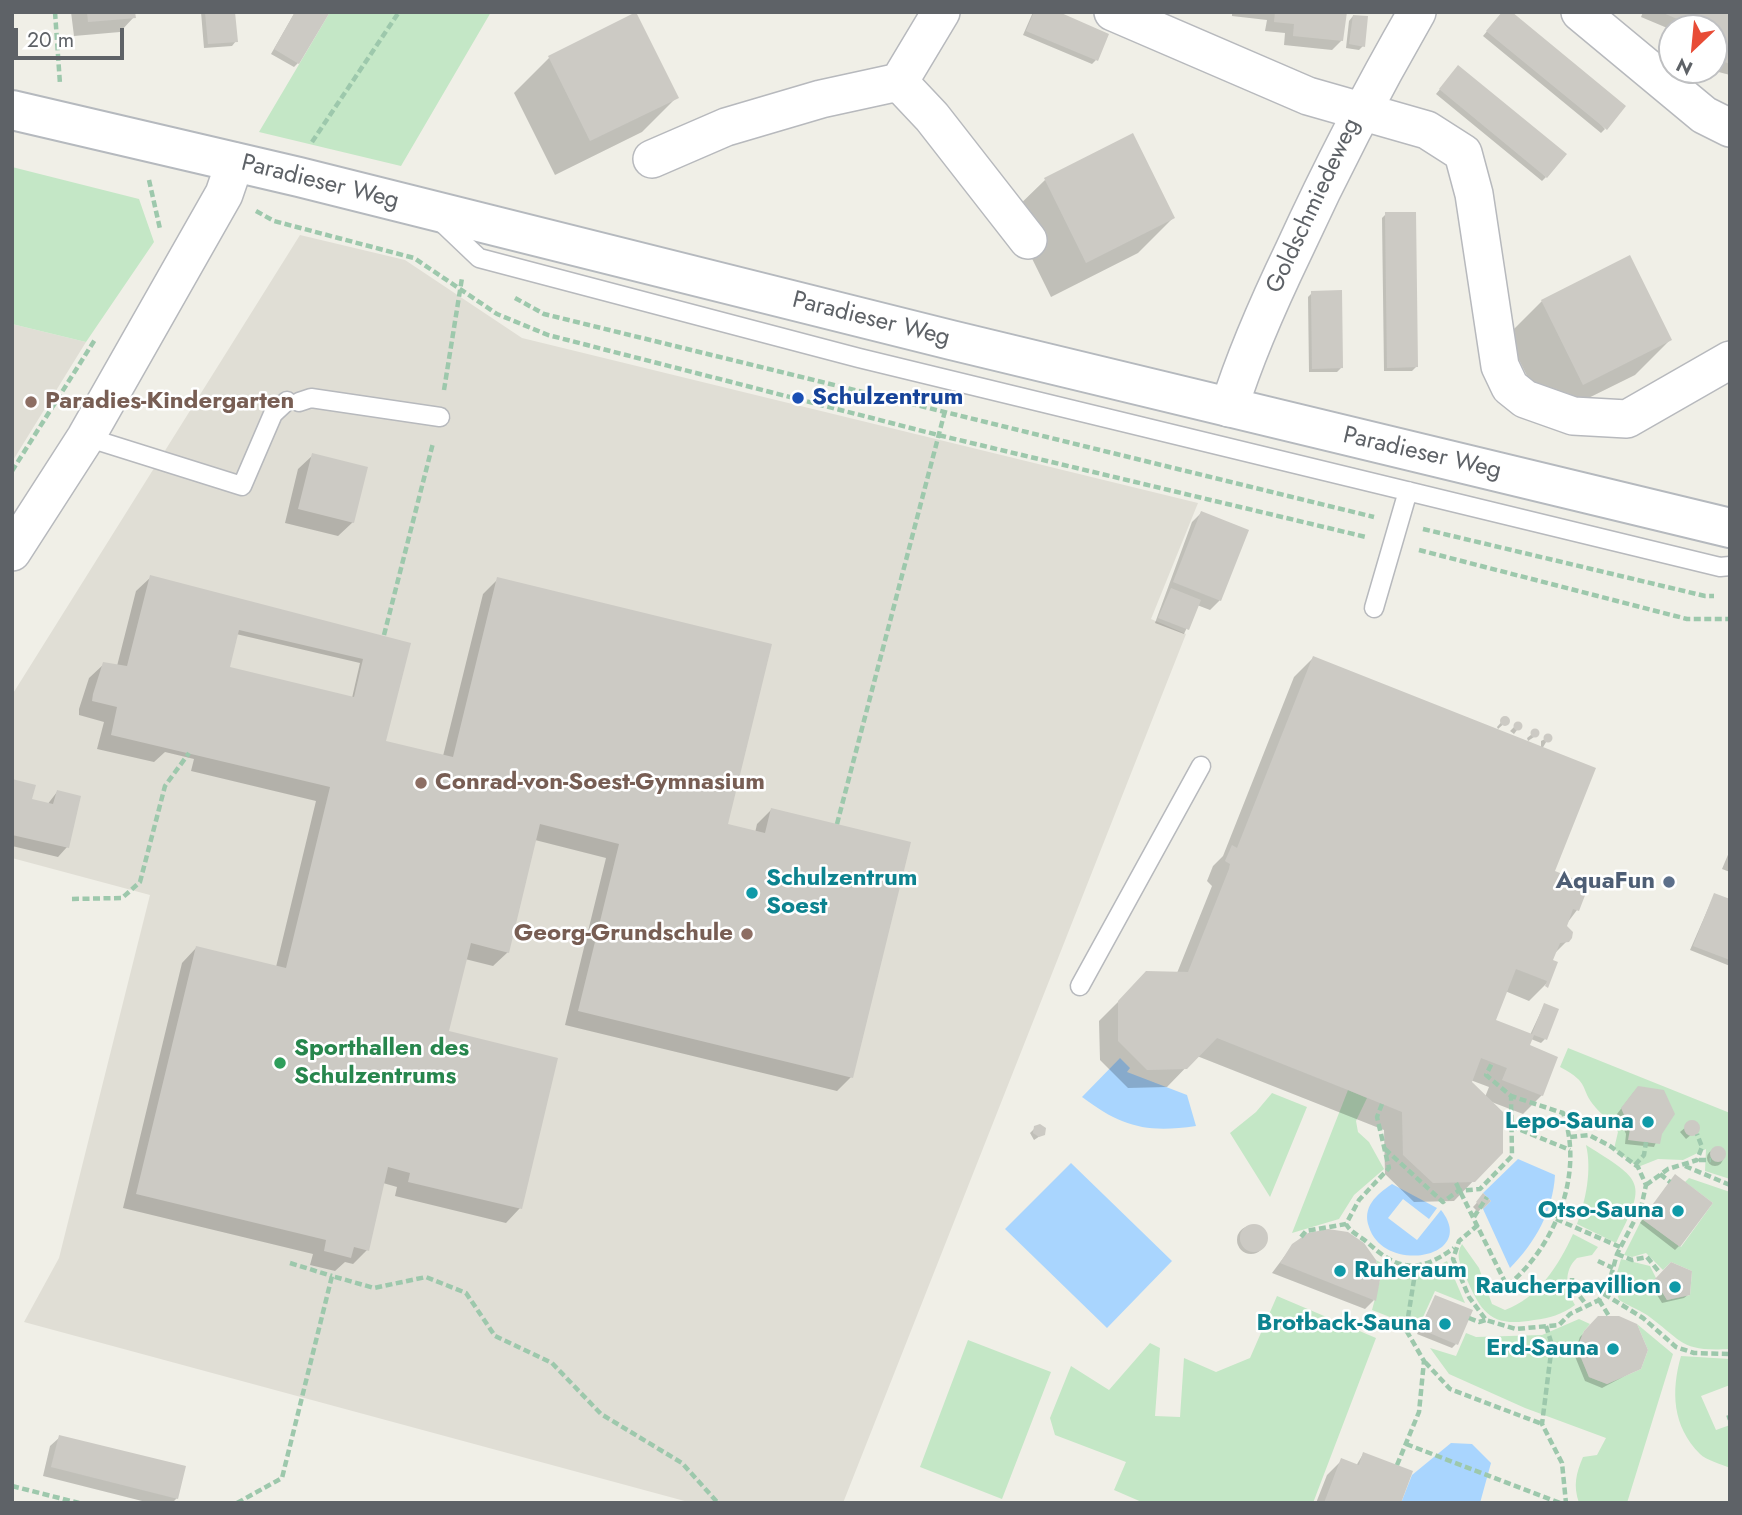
<!DOCTYPE html>
<html>
<head>
<meta charset="utf-8">
<style>
	body { margin:0 }
	#map { position:relative; width:1742px; height:1515px; overflow:hidden; background:#f0efe7; font-family:Jost,sans-serif }
	canvas { display:block }
	.frame { position:absolute; inset:0; border:14px solid #5e6267; pointer-events:none }
	.north { position:absolute; left:1658px; top:14px; width:70px; height:70px; box-sizing:border-box; background:#fff; border:2px solid #bfc0c2; border-radius:50%; rotate:206deg; font-size:19px; font-weight:700; line-height:28px; text-align:center; color:#5e6267 }
	.north::after { content:''; display:block; margin:auto; width:24px; height:32px; background:#e84c36; clip-path:polygon(50% 0,100% 100%,50% 72%,0 100%) }
	.scale { position:absolute; left:14px; top:28px; width:110px; height:32px; box-sizing:border-box; border:4px solid #5e6267; border-top:0; padding-left:9px; font-size:21px; line-height:24px; white-space:nowrap; color:#5e6267; -webkit-text-stroke:5px #fff; paint-order:stroke }
</style>
</head>
<body>
<div id="map">
<canvas width="1742" height="1515"></canvas>
<div class="frame"></div>
<div class="north">N</div>
<div class="scale">20 m</div>
</div>
<script>
const context = document.querySelector('canvas').getContext('2d');
context.lineJoin = 'round';
function fill(path, color) { context.fillStyle = color; context.fill(path, 'evenodd'); }
function strokePath(path, color, width, dash) { context.strokeStyle = color; context.lineWidth = width; context.lineCap = dash ? 'butt' : 'round'; context.setLineDash(dash || []); context.stroke(path); }
function label(font, color, halo, rows, align = 'center') {
  context.font = font + ' Jost,sans-serif'; context.lineWidth = 5; context.setLineDash([]); context.textBaseline = 'middle'; context.strokeStyle = halo; context.fillStyle = color; for (const [text, x, y, turn = 0] of rows) {
    context.save(); context.translate(x, y); context.rotate((+turn || 0) * Math.PI / 180); context.textAlign = isNaN(turn) ? turn : align; if (halo) context.strokeText(text, 0, 0); context.fillText(text, 0, 0); context.restore();
  }
}
fill(new Path2D(`
	M300,235L405,260L522,338L1198,503L1151,619L1186,634L843,1503H692L24,1322L59,1258L150,895L12,858V695Z
	M12,324L86,342L12,462Z`), '#e0ded5');
fill(new Path2D(`
	M330,12H491L401,166L259,132Z
	M12,167L139,199L154,242L86,342L12,324Z
	M1568,1048L1730,1113V1179L1705,1171L1706,1149L1683,1160L1658,1159L1638,1167L1614,1149L1618,1132C1612,1121 1604,1117 1596,1108C1578,1087 1592,1084 1560,1067Z
	M1348,1090L1367,1098L1356,1121L1358,1132L1369,1142L1384,1169L1354,1195L1339,1219L1292,1233Z
	M1272,1093L1307,1107L1270,1197L1230,1133L1256,1112Z
	M1586,1145C1643,1181 1648,1181 1616,1243L1577,1224C1586,1200 1592,1170 1586,1145Z
	M1689,1178L1730,1192V1349C1680,1352 1683,1341 1647,1315C1638,1309 1628,1306 1619,1300L1614,1283L1621,1259L1650,1266L1667,1300L1690,1295L1692,1271L1671,1262L1663,1270L1646,1253L1632,1257L1624,1255L1642,1219L1681,1247L1713,1203L1685,1182Z
	M1573,1234L1598,1247L1592,1255L1577,1258C1563,1271 1566,1289 1575,1305C1561,1315 1550,1318 1534,1320C1491,1328 1481,1313 1465,1275C1460,1264 1455,1255 1462,1244L1479,1268L1492,1304L1505,1310C1538,1298 1559,1265 1573,1234Z
	M1376,1260C1401,1276 1421,1275 1447,1261L1465,1303L1435,1291L1418,1328L1372,1310L1380,1280Z
	M1277,1296L1376,1338L1313,1503H1144L1114,1490L1126,1462L1055,1435L1050,1418L1071,1366L1109,1390L1150,1343L1160,1348L1155,1416L1180,1417L1184,1358L1216,1372L1250,1358Z
	M1579,1319L1590,1324L1584,1331L1577,1348L1589,1377L1607,1384L1641,1369L1648,1350L1637,1324L1673,1354L1627,1503H1579C1573,1485 1576,1474 1583,1457L1597,1455L1606,1438L1525,1408L1449,1374L1430,1348L1456,1356L1466,1333L1476,1337L1542,1335Z
	M968,1340L1051,1372L1002,1499L920,1467Z
	M1681,1356L1730,1359V1385L1701,1396L1716,1430L1730,1425V1468C1721,1464 1706,1460 1700,1454C1672,1426 1671,1391 1681,1356Z`), '#c4e7c6');
fill(new Path2D(`
	M1120,1058L1130,1068L1127,1072L1187,1095L1196,1126C1146,1133 1122,1127 1082,1097Z
	M1518,1159L1555,1175C1553,1211 1535,1243 1510,1268L1483,1209L1491,1201L1483,1193Z
	M1071,1163L1172,1261L1107,1328L1005,1229Z
	M1392,1184L1437,1208L1429,1219L1403,1199L1388,1218L1417,1240L1441,1210C1479,1258 1384,1275 1369,1227C1362,1207 1376,1195 1392,1184Z
	M1451,1443L1472,1444L1491,1463L1480,1503H1401L1412,1475Z`), '#a9d5fe');
fill(new Path2D(`
	M71,12H134V17L120,32L74,36Z
	M201,12H234L236,41L232,46L204,48Z
	M295,12L298,63L294,67L271,54Z
	M1033,12H1055L1096,60L1092,64L1023,35Z
	M1232,12H1345L1342,40L1332,50L1284,45L1285,33L1265,31L1267,20L1232,16Z
	M1503,12L1605,129L1601,133L1483,36Z
	M1643,12H1730V75L1711,70H1714V28L1672,30L1641,17Z
	M635,15L677,97L642,132L555,175L514,93L549,58Z
	M1353,16L1363,46L1359,50L1346,48L1349,21Z
	M1454,72L1546,177L1542,181L1436,94Z
	M1045,180L1173,218L1138,253L1051,297L1010,214Z
	M1386,214L1416,367L1412,371H1384L1382,218Z
	M1312,293L1342,367L1337,372H1309L1308,297Z
	M1542,301L1670,340L1635,375L1548,418L1507,336Z
	M313,455L353,522L338,536L285,523L298,469Z
	M1201,513L1220,600L1210,610L1197,605L1184,634L1155,623L1192,522Z
	M151,577L409,645L384,742L443,756L483,594L498,579L725,825L755,833L757,824L771,810L851,1077L837,1091L565,1025L606,858L535,840L508,952L493,966L465,959L447,1032L520,1208L506,1223L395,1196L397,1187L383,1183L367,1250L353,1264L345,1262L335,1271L310,1265L313,1254L123,1208L182,963L196,948L276,967L316,801L191,771L194,759L165,752L154,762L97,749L104,722L79,715V709L89,678L104,664L117,666L136,591ZM236,634L360,663L352,698L228,668Z
	M1313,658L1541,748V741L1549,737L1542,749L1553,872L1577,910L1565,926L1567,941L1553,955L1548,982L1529,1001L1505,991L1494,1021L1530,1035L1544,1005L1545,1039L1541,1043L1531,1039L1528,1046L1542,1095L1523,1114L1489,1101L1501,1152L1454,1201L1414,1202L1385,1174L1384,1130L1197,1056L1167,1087L1128,1088L1100,1060L1099,1021L1127,993L1177,973L1212,886L1207,881L1213,866L1223,856L1294,677ZM1465,1078L1489,1087L1485,1097Z
	M1504,719L1507,721L1498,729L1497,727Z
	M1517,724L1520,726L1514,734L1510,731Z
	M1536,731L1537,735L1528,741L1527,738Z
	M12,781L30,801L47,805L57,792L67,847L58,857L12,846Z
	M1730,850V872L1722,869Z
	M1714,895L1730,901V966L1690,950Z
	M1634,1092L1660,1133L1654,1147L1625,1144L1626,1134L1617,1114Z
	M1693,1121L1698,1129L1686,1139L1680,1132Z
	M1035,1128L1043,1134L1034,1140L1030,1133Z
	M1707 1158a8 8 0 1 1 16 0a8 8 0 1 1-16 0Z
	M1671,1181L1679,1246L1675,1250L1640,1223Z
	M1483,1196L1488,1201L1478,1212L1473,1207Z
	M1237 1240a14 14 0 1 1 28 0a14 14 0 1 1-28 0Z
	M1293,1245L1374,1300L1365,1309L1272,1273Z
	M1671,1264L1689,1294L1684,1298L1662,1303L1651,1285Z
	M1435,1297L1456,1344L1452,1348L1417,1334Z
	M1599,1318L1640,1368L1602,1388L1585,1381L1574,1354L1580,1337Z
	M60,1437L177,1498L172,1503H150L43,1476L50,1446Z
	M1363,1454L1399,1503H1316L1327,1475L1342,1460L1356,1466Z`), '#0003');
fill(new Path2D(`
	M87,12H135L136,18L88,22Z
	M205,12H235L238,42L208,44Z
	M295,12H330L299,64L274,49Z
	M636,12L679,98L590,141L548,56Z
	M1034,12H1059L1109,34L1098,61L1026,31Z
	M1275,12H1347L1343,41L1293,36L1294,24L1274,22Z
	M1502,12H1512L1626,106L1607,130L1486,31Z
	M1661,12H1730V64L1714,58V28H1679L1682,21Z
	M1353,15L1368,16L1365,47L1349,44Z
	M1458,65L1567,154L1547,178L1439,89Z
	M1133,133L1175,218L1086,263L1044,178Z
	M1385,212H1416L1418,367L1387,368Z
	M1630,255L1672,340L1583,385L1541,300Z
	M1342,290L1343,368L1312,369L1311,291Z
	M312,453L368,467L354,523L298,509Z
	M1201,511L1249,530L1221,601L1173,582Z
	M150,575L411,643L386,741L453,757L497,577L772,644L728,824L765,833L771,808L911,842L853,1078L578,1011L619,844L540,824L509,953L471,943L449,1031L558,1058L522,1209L408,1182L410,1173L388,1167L369,1251L354,1247L351,1258L324,1251L326,1240L136,1194L196,946L286,968L330,787L111,735L117,707L92,701L93,694L103,662L127,666ZM239,630L363,659L354,697L230,667Z
	M1171,588L1201,600L1189,630L1158,618Z
	M1313,656L1596,768L1555,871L1589,885L1579,911L1573,909L1567,926L1573,932L1572,938L1569,942L1560,943L1553,960L1558,962L1548,988L1545,986L1547,981L1516,969L1496,1020L1532,1034L1544,1003L1559,1009L1547,1040L1534,1035L1530,1045L1558,1057L1543,1096L1502,1080L1507,1068L1481,1058L1472,1082L1503,1112V1153L1475,1182L1433,1183L1403,1155L1402,1112L1348,1090L1217,1038L1187,1069L1147,1070L1118,1041V1001L1146,971L1188,972L1229,869L1230,864L1225,861L1232,845L1237,848Z
	M1500 721a5 5 0 1 1 10 0a5 5 0 1 1-10 0Z
	M1513.5 726a4.5 4.5 0 1 1 9 0a4.5 4.5 0 1 1-9 0Z
	M1530.5 733a4.5 4.5 0 1 1 9 0a4.5 4.5 0 1 1-9 0Z
	M1543.5 738a4.5 4.5 0 1 1 9 0a4.5 4.5 0 1 1-9 0Z
	M12,779L36,785L32,799L53,804L57,790L81,796L69,848L12,835Z
	M1714,893L1730,899V960L1693,946Z
	M1638,1086L1664,1090L1675,1114L1662,1134L1660,1144L1628,1140L1630,1129L1621,1108Z
	M1684 1128a8 8 0 1 1 16 0a8 8 0 1 1-16 0Z
	M1040,1124L1046,1128L1045,1135L1039,1137L1033,1133L1034,1126Z
	M1710 1154a8 8 0 1 1 16 0a8 8 0 1 1-16 0Z
	M1675,1174L1713,1203L1680,1247L1642,1219Z
	M1483,1193L1491,1201L1483,1209L1476,1202Z
	M1240 1238a14 14 0 1 1 28 0a14 14 0 1 1-28 0Z
	M1328,1229L1348,1232L1364,1243L1376,1260L1380,1280L1376,1301L1280,1263L1292,1244L1308,1233Z
	M1671,1262L1692,1271L1690,1295L1667,1300L1654,1280Z
	M1435,1295L1473,1310L1458,1345L1420,1329Z
	M1598,1316H1619L1637,1324L1648,1350L1641,1369L1607,1384L1589,1377L1577,1348L1584,1331Z
	M59,1435L186,1466L178,1499L51,1467Z
	M1363,1452L1413,1471L1401,1503H1324L1341,1458L1359,1465Z`), '#cccac4');
const lane = new Path2D(`
	M437,218L479,258L859,358L1720,567L1730,566
	M299,402L311,398L440,417
	M86,437L242,486L273,414L287,401
	M1374,608L1408,491
	M1080,986L1201,766`);
const street = new Path2D(`
	M1113,12L1308,96L1427,130L1463,153L1474,194L1500,366L1510,387L1525,399L1573,416L1627,419L1730,360
	M1580,12L1704,115L1730,128
	M899,82L932,117L1028,240
	M652,159L726,127L821,99L899,82L941,12
	M1229,408C1246,353 1269,302 1294,250C1332,167 1371,92 1417,12
	M12,552L86,437L224,194L235,162`);
const secondary = new Path2D(`
	M12,110L299,177L951,340L1730,528`);
strokePath(lane, '#b7b9bd', 21);
strokePath(street, '#b7b9bd', 40);
strokePath(secondary, '#b5b9be', 42);
strokePath(new Path2D(`
	M55,12L60,84
	M312,142L399,12
	M149,180L160,229
	M256,211L274,221L414,258L497,314L548,335L938,435L1366,537
	M515,298L544,314L1374,517
	M444,390L462,278
	M12,471L96,338
	M1423,529L1705,596H1714
	M1419,550L1687,619H1730
	M384,635L433,443
	M837,824L945,411
	M72,899L122,898L140,882L165,786L189,753
	M1382,1104L1377,1117L1389,1168L1359,1200L1346,1224C1351,1233 1360,1236 1367,1242C1398,1271 1418,1274 1454,1248
	M1511,1126L1570,1150
	M1385,1149L1443,1202L1458,1191L1480,1189L1512,1156L1511,1096L1486,1075L1492,1063
	M1699,1160H1711
	M1635,1165L1644,1155L1646,1142
	M1685,1166L1730,1185
	M1660,1174L1670,1182
	M1456,1183L1507,1286C1555,1247 1585,1173 1563,1113L1511,1096
	M1646,1185L1668,1169L1697,1160L1702,1147L1697,1134
	M1474,1217L1487,1197
	M1556,1219L1620,1247
	M1478,1225L1459,1241L1453,1259L1469,1297L1486,1320L1516,1329L1559,1325L1570,1314L1599,1300L1609,1283L1617,1254L1641,1208L1646,1185L1638,1167L1610,1146L1589,1135L1570,1137
	M1301,1237L1306,1231L1346,1224
	M1617,1254L1632,1260L1647,1257L1660,1273
	M1598,1261L1613,1268
	M290,1263L332,1276
	M1572,1278V1286L1588,1307
	M1604,1294L1643,1318L1676,1347L1694,1353L1730,1354
	M1599,1300L1609,1316
	M1469,1318L1479,1322L1486,1320
	M1546,1326L1552,1345L1542,1424L1562,1463L1566,1503
	M1425,1362L1450,1389L1542,1424
	M1727,1418L1730,1417
	M1406,1444L1560,1503
	M1397,1465L1419,1412L1424,1361L1406,1330L1416,1267
	M12,1486L79,1503
	M237,1503L282,1478L332,1276L374,1288L426,1277L466,1293L495,1336L552,1363L601,1414L682,1463L718,1503`), '#9dc8ac', 4.5, [7, 3.5]);
strokePath(lane, '#fff', 18);
strokePath(street, '#fff', 37);
strokePath(secondary, '#fff', 38);
for (const [x, y, r, color] of [
	[798,398,7,"#1a4fb4"],
	[31,402,7,"#8d6e63"],
	[421,783,7,"#8d6e63"],
	[1669,882,7,"#5c6f8a"],
	[752,893,7,"#0f9aa8"],
	[747,934,7,"#8d6e63"],
	[280,1063,7,"#2e9e5b"],
	[1648,1122,7,"#0f9aa8"],
	[1678,1211,7,"#0f9aa8"],
	[1340,1271,7,"#0f9aa8"],
	[1675,1287,7,"#0f9aa8"],
	[1445,1324,7,"#0f9aa8"],
	[1613,1349,7,"#0f9aa8"]
]) { const dot = new Path2D(); dot.arc(x, y, r, 0, 2 * Math.PI); context.fillStyle = color; context.fill(dot); strokePath(dot, '#fff', 2.5); }
label('24px', '#5e6267', '#fff', [
	["Paradieser Weg",320,183,14],
	["Goldschmiedeweg",1314,206,-65],
	["Paradieser Weg",871,320,14],
	["Paradieser Weg",1422,454,13]
]);
label('bold 24px', '#164399', '#fff', [
	["Schulzentrum",812,398]
], 'left');
label('bold 24px', '#785e54', '#fff', [
	["Paradies-Kindergarten",45,402],
	["Conrad-von-Soest-Gymnasium",435,783],
	["Georg-Grundschule",733,934,"right"]
], 'left');
label('bold 24px', '#0d838f', '#fff', [
	["Schulzentrum",766,879,"left"],
	["Soest",766,907,"left"],
	["Lepo-Sauna",1634,1122],
	["Otso-Sauna",1664,1211],
	["Ruheraum",1354,1271,"left"],
	["Raucherpavillion",1661,1287],
	["Brotback-Sauna",1431,1324],
	["Erd-Sauna",1599,1349]
], 'right');
label('bold 24px', '#4e5e75', '#fff', [
	["AquaFun",1655,882]
], 'right');
label('bold 24px', '#27864d', '#fff', [
	["Sporthallen des",294,1049],
	["Schulzentrums",294,1077]
], 'left');
</script>
</body>
</html>
